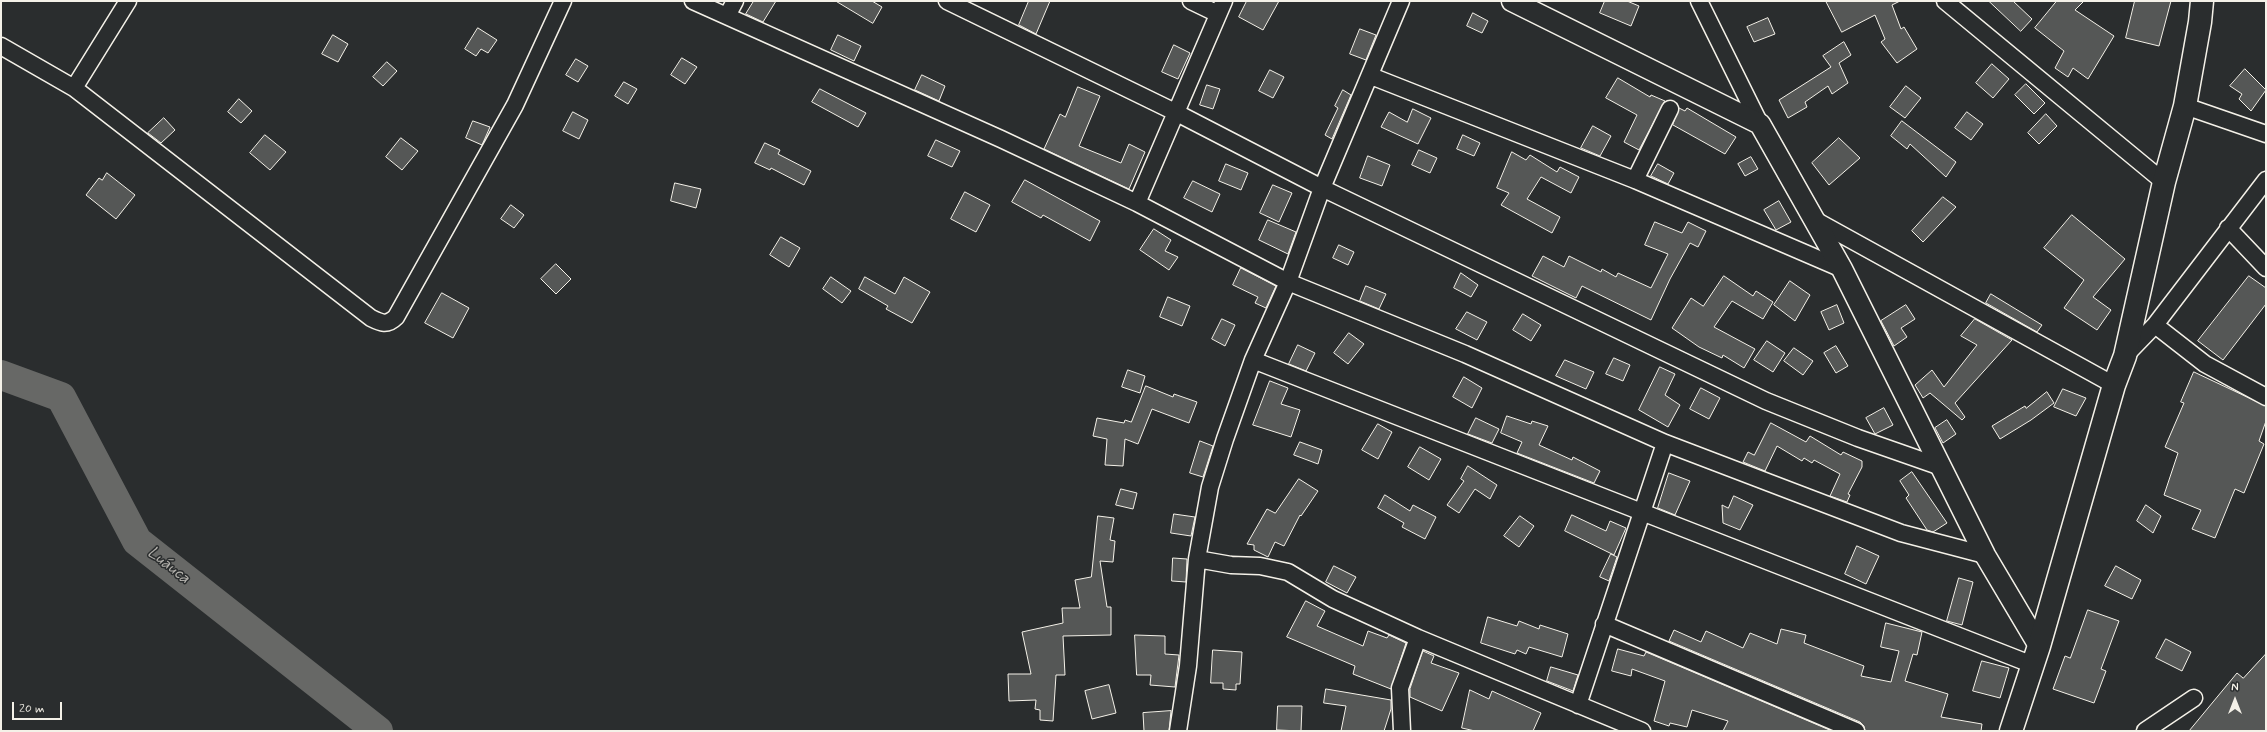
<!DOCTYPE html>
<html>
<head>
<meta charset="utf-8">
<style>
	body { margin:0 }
	#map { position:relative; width:2267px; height:732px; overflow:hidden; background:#2a2d2e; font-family:Mynerve,sans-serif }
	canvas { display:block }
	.frame { position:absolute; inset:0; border:2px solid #f4f1e8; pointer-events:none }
	.north { position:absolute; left:2215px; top:680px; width:40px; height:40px; -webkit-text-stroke:3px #2a2d2e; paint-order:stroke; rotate:0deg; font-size:11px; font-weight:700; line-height:16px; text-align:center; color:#f4f1e8 }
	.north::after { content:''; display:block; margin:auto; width:14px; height:18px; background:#f4f1e8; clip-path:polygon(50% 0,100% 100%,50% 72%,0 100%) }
	.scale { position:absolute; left:12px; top:702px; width:50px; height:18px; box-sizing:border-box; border:2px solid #f4f1e8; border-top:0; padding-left:5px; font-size:12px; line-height:14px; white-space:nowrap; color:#f4f1e8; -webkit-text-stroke:3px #2a2d2e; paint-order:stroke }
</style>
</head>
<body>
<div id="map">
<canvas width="2267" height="732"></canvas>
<div class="frame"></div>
<div class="north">N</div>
<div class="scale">20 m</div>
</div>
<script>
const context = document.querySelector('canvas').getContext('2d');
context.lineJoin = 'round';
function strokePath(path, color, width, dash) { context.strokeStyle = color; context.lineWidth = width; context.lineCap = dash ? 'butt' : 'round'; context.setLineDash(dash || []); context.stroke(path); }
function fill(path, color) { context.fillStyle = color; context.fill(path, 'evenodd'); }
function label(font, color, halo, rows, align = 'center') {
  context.font = font + ' Mynerve,sans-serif'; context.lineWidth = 3; context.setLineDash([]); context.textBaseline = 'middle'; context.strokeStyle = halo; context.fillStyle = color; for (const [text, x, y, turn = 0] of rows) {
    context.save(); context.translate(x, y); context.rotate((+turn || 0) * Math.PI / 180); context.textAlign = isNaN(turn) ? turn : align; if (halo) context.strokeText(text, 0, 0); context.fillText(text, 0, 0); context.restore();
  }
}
strokePath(new Path2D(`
	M1,375L61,397L137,541L378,731`), '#676866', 30);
const building = new Path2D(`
	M754,1H776L763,22L746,14Z
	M836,1H872L882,7L873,23Z
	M1029,1H1050L1036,34L1019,25Z
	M1247,1H1279L1263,30L1239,17Z
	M1605,1H1627L1639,6L1631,26L1600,13Z
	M1826,1H1900L1892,5L1901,29L1904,27L1917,49L1897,63L1881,42L1885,39L1875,15L1842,32Z
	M1989,1H2013L2032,19L2021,31Z
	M2057,1H2084L2075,10L2114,36L2088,79L2073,68L2068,77L2055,68L2064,51L2035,28Z
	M2135,1H2171L2159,46L2126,38Z
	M1473,13L1488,21L1482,33L1467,26Z
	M1768,18L1775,34L1754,42L1747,27Z
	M478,28L497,40L488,53L481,49L476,56L465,49Z
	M1360,29L1376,35L1366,60L1350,54Z
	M333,35L348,44L338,62L322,54Z
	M838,35L861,46L854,61L831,50Z
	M1844,42L1851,55L1839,63L1848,83L1832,94L1828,86L1805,102L1807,107L1788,118L1779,100L1831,67L1823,56Z
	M1174,45L1190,53L1178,79L1162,72Z
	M682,58L697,67L685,84L671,75Z
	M576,59L588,66L578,82L566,75Z
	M387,62L397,71L383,86L373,77Z
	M1992,64L2009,79L1993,98L1976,83Z
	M2245,69L2266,90L2251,111L2239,99L2242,94L2230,86Z
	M1270,70L1284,77L1273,98L1259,91Z
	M922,75L945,86L939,101L915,90Z
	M1618,78L1650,97L1651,95L1665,101L1639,150L1624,142L1637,115L1606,98Z
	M624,82L637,89L628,104L615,96Z
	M2026,84L2045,103L2034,114L2015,95Z
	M1207,85L1220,89L1213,109L1200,105Z
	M1906,86L1921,98L1905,118L1890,107Z
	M1078,87L1100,96L1079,146L1121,163L1129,144L1145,152L1129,189L1044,149L1060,114L1065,117Z
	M820,89L866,113L858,127L812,102Z
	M1343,90L1351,95L1332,139L1325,135L1338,108L1335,106Z
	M239,99L252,111L241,123L228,112Z
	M1679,108L1685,111L1687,108L1736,137L1725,154L1673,125Z
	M1413,109L1431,118L1418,144L1381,127L1389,112L1407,122Z
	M573,112L588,120L579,139L563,131Z
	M1967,112L1983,124L1971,140L1955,128Z
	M2046,114L2057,126L2039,144L2028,133Z
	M164,118L175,130L161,143L148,133Z
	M473,121L490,127L482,145L466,138Z
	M1902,121L1956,162L1946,177L1910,144L1907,149L1891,136Z
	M1593,126L1611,136L1600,156L1581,148Z
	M265,135L286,152L270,170L250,153Z
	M1463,135L1480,143L1474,156L1457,149Z
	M401,138L418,151L402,170L386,157Z
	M1839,138L1860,158L1829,185L1812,163Z
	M936,140L960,151L952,167L928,156Z
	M765,143L780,150L778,154L811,171L804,185L771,168L770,170L755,163Z
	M1419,150L1437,158L1430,173L1412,165Z
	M1512,152L1526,160L1530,155L1557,172L1560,167L1579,177L1571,193L1541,177L1527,199L1560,217L1552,233L1501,205L1509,193L1497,188Z
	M1368,156L1390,165L1382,186L1360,178Z
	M1751,157L1758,169L1745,176L1738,164Z
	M1226,164L1248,173L1241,190L1219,181Z
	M1658,164L1674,173L1668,184L1651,176Z
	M107,173L135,195L116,219L86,195L99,178L102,180Z
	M1025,180L1100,221L1090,241L1043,215L1041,218L1012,202Z
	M1193,181L1220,194L1212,212L1184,198Z
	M675,183L701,189L696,208L671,201Z
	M1273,185L1292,193L1279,222L1260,213Z
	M965,192L990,205L976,232L951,219Z
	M1943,197L1956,207L1923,242L1912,231Z
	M1779,201L1791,222L1776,230L1764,210Z
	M511,205L524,215L514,228L501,219Z
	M2072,215L2125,259L2093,297L2111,310L2097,330L2064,308L2084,280L2044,248Z
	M1268,220L1296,232L1288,254L1259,240Z
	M1655,222L1682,233L1688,222L1706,231L1698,247L1690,243L1670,279L1651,320L1582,286L1576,298L1532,276L1543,256L1564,267L1569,256L1601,272L1602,269L1616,277L1618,273L1651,288L1668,254L1645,245Z
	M1154,229L1171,240L1165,251L1178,257L1169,270L1140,250Z
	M781,237L800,248L789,267L770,255Z
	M1339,245L1354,252L1348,265L1333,258Z
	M556,264L571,279L556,294L541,279Z
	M1241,268L1276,286L1266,308L1255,303L1258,297L1233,285Z
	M1461,273L1478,285L1471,297L1454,288Z
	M1724,276L1753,296L1756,291L1773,302L1763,319L1732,301L1714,327L1755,349L1744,368L1723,355L1722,358L1699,347L1672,328L1691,298L1703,306Z
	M2249,276L2266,288V304L2223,360L2198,341Z
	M831,277L851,291L842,303L823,289Z
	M865,277L895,294L904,277L930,292L912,323L886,309L888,306L859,289Z
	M1790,281L1810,295L1795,321L1774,305Z
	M1366,286L1386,294L1379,309L1360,301Z
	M442,293L469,308L453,338L425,323Z
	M1991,294L2042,325L2037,332L1986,303Z
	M1168,297L1190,306L1182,326L1160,317Z
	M1837,305L1844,323L1829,330L1821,312Z
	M1906,305L1915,319L1901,328L1907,337L1894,346L1881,321Z
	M1467,312L1487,322L1477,340L1456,329Z
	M1523,314L1541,325L1531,341L1513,330Z
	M1222,319L1235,325L1225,346L1212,339Z
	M1975,319L2012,340L1955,403L1965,417L1962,420L1930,393L1923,398L1915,385L1932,370L1944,387L1977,345L1961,336Z
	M1349,333L1364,344L1348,364L1334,353Z
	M1767,341L1785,353L1773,372L1754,360Z
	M1298,345L1315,353L1306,371L1289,364Z
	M1836,346L1848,366L1836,373L1824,353Z
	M1794,348L1813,361L1803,375L1784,361Z
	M1614,358L1630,365L1623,381L1606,374Z
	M1565,360L1594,372L1586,389L1556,376Z
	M1660,367L1675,374L1665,395L1680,405L1668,427L1639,410Z
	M1128,370L1145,376L1140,393L1122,387Z
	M2194,372L2266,406V421L2259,441L2264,444L2244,493L2235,489L2215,538L2192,529L2201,510L2164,495L2178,453L2165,447L2184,403L2181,402Z
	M1464,377L1482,388L1472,408L1453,397Z
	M1270,381L1288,388L1281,404L1300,410L1291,437L1253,425Z
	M1146,386L1173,397L1174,394L1197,402L1189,423L1152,409L1138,444L1125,439L1123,466L1105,465L1107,439L1093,436L1097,418L1124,423L1125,420L1131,422Z
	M1701,388L1720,398L1709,419L1690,409Z
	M2063,389L2086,398L2076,416L2054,407Z
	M2047,392L2054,403L2031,420L2000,439L1992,426L2025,406L2026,408Z
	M1884,408L1893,425L1875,434L1866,418Z
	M1507,416L1531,424L1532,421L1548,426L1539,445L1572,460L1573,457L1600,471L1594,483L1517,453L1522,442L1501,433Z
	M1476,418L1499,429L1492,443L1468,434Z
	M1947,420L1956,434L1943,443L1935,428Z
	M1771,423L1806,442L1810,436L1841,455L1843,452L1862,461V467L1848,494L1850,495L1847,502L1830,496L1840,474L1814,460L1812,463L1804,458L1802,461L1777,446L1765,471L1743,462L1748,452L1754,455Z
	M1378,424L1392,432L1378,459L1362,450Z
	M1200,441L1213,446L1203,477L1190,473Z
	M1300,442L1322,450L1318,464L1294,455Z
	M1420,447L1441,459L1429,480L1408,467Z
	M1468,466L1497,485L1490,499L1475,489L1459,513L1447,505L1464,481L1461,479Z
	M1912,472L1947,523L1933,532L1927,530L1906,498L1909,495L1900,481Z
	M1669,473L1690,481L1675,515L1658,508Z
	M1299,479L1318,491L1301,516L1300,515L1284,546L1275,542L1268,557L1254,550V545L1247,544L1267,509L1275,513Z
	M1121,489L1137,493L1133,509L1116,505Z
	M1385,495L1410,511L1413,505L1436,517L1425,539L1402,527L1404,523L1378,508Z
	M1734,496L1753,505L1740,530L1723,523L1722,505L1728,508Z
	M2146,505L2161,516L2153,533L2137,521Z
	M1174,514L1195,517L1191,536L1171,533Z
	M1572,515L1606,531L1610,521L1626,528L1614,555L1565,531Z
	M1098,516L1114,518L1110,540L1115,541L1113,562L1100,561L1107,607H1111V635L1063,636L1065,675H1056L1053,721L1040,720V710L1035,709L1036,700L1009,701L1008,674H1031L1022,632L1063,623L1062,608H1080L1075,580L1091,577Z
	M1520,516L1534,526L1519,547L1504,536Z
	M1857,546L1879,556L1866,584L1845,574Z
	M1611,554L1617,557L1609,581L1600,577Z
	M1173,558L1187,559L1186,582L1172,581Z
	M1334,566L1356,577L1347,593L1326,582Z
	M2116,566L2141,580L2132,599L2105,586Z
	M1959,578L1973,582L1962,625L1947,621Z
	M1306,601L1325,611L1317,626L1363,646L1368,631L1387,638L1389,635L1406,643L1391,689L1353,674L1355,666L1287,637Z
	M2088,610L2119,621L2101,669L2106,671L2094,703L2053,689L2065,656L2070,658Z
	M1488,617L1517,626L1519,621L1539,629L1540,625L1568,634L1562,657L1529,647L1526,654L1517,650L1515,654L1481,643Z
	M1886,623L1922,632L1917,655L1913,654L1905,681L1948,694L1941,717L1982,724L1981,731H1865L1864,726L1860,722L1669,641L1674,630L1701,642L1706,631L1743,648L1750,633L1777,644L1781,629L1806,635L1804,643L1864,666L1861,676L1891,682L1899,651L1881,647Z
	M1135,635L1165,636V654L1179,655L1175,687L1150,685L1151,675H1137Z
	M2166,639L2191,652L2182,671L2156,658Z
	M1618,649L1644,656L1646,652L1832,731H1723L1728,721L1692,710L1687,727L1670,723L1669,726L1654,721L1665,681L1632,669L1631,676L1612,671Z
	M1213,650L1242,652L1240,684H1236V690L1223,689V683H1211Z
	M1423,651L1434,656L1431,663L1459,673L1442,711L1410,697V689Z
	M2266,654V731H2189L2237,673L2243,678Z
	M1982,661L2009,668L2000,698L1973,691Z
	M1551,667L1578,675L1573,691L1547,681Z
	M1109,685L1116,713L1092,719L1085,691Z
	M1326,689L1391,700V709L1384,731H1341L1346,706L1324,703Z
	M1470,690L1489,699L1492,691L1541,713L1533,731H1475L1462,728Z
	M1278,706H1302L1301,731L1277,730Z
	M1171,711L1169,731H1144L1143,713Z`);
fill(building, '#555756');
strokePath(building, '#f4f1e8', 1);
const minor = new Path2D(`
	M693,1L1001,139L1137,203L1288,282L1465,354L1665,443L1901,533L1985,555
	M947,1L1175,112L1322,188L1766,401L1858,438L1941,467
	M1191,1L1218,14
	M1699,1L1760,124
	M1945,1L2164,182
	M727,16L735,1
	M1,46L74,88L371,318C381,323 387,326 396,317L515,105L563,1
	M1371,76L1635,180L1842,269
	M74,88L128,1
	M2185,106L2266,134
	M1635,180L1670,109
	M1137,203L1224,1
	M1815,220L2114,385
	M2228,228L2266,268
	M2155,325L2205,364L2266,397
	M2125,356L2155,325L2266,180
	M1253,360L2033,665
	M1197,559L1231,565L1260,566L1288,572L1333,599L1418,638L1642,731
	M1604,624L1856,731
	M1578,705L1665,443
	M1178,731L1188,666L1197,559L1210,487L1225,439L1253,360L1288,282L1322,188L1401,1
	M1402,731L1400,688L1418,638
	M2145,731L2194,698`);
const tertiary = new Path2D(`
	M1512,1L1760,124L1842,269L1985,555L2039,646`);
const primary = new Path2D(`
	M2011,731L2039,646L2114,385L2125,356L2164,182L2185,106L2200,22L2202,1`);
strokePath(minor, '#f4f1e8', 19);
strokePath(tertiary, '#f4f1e8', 23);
strokePath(primary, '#f4f1e8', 25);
strokePath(minor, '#2a2d2e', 16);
strokePath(tertiary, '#2a2d2e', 20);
strokePath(primary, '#2a2d2e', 22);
label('italic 17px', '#b5b3ae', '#2a2d2e', [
	["Luáuca",168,566,38]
]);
</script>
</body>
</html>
